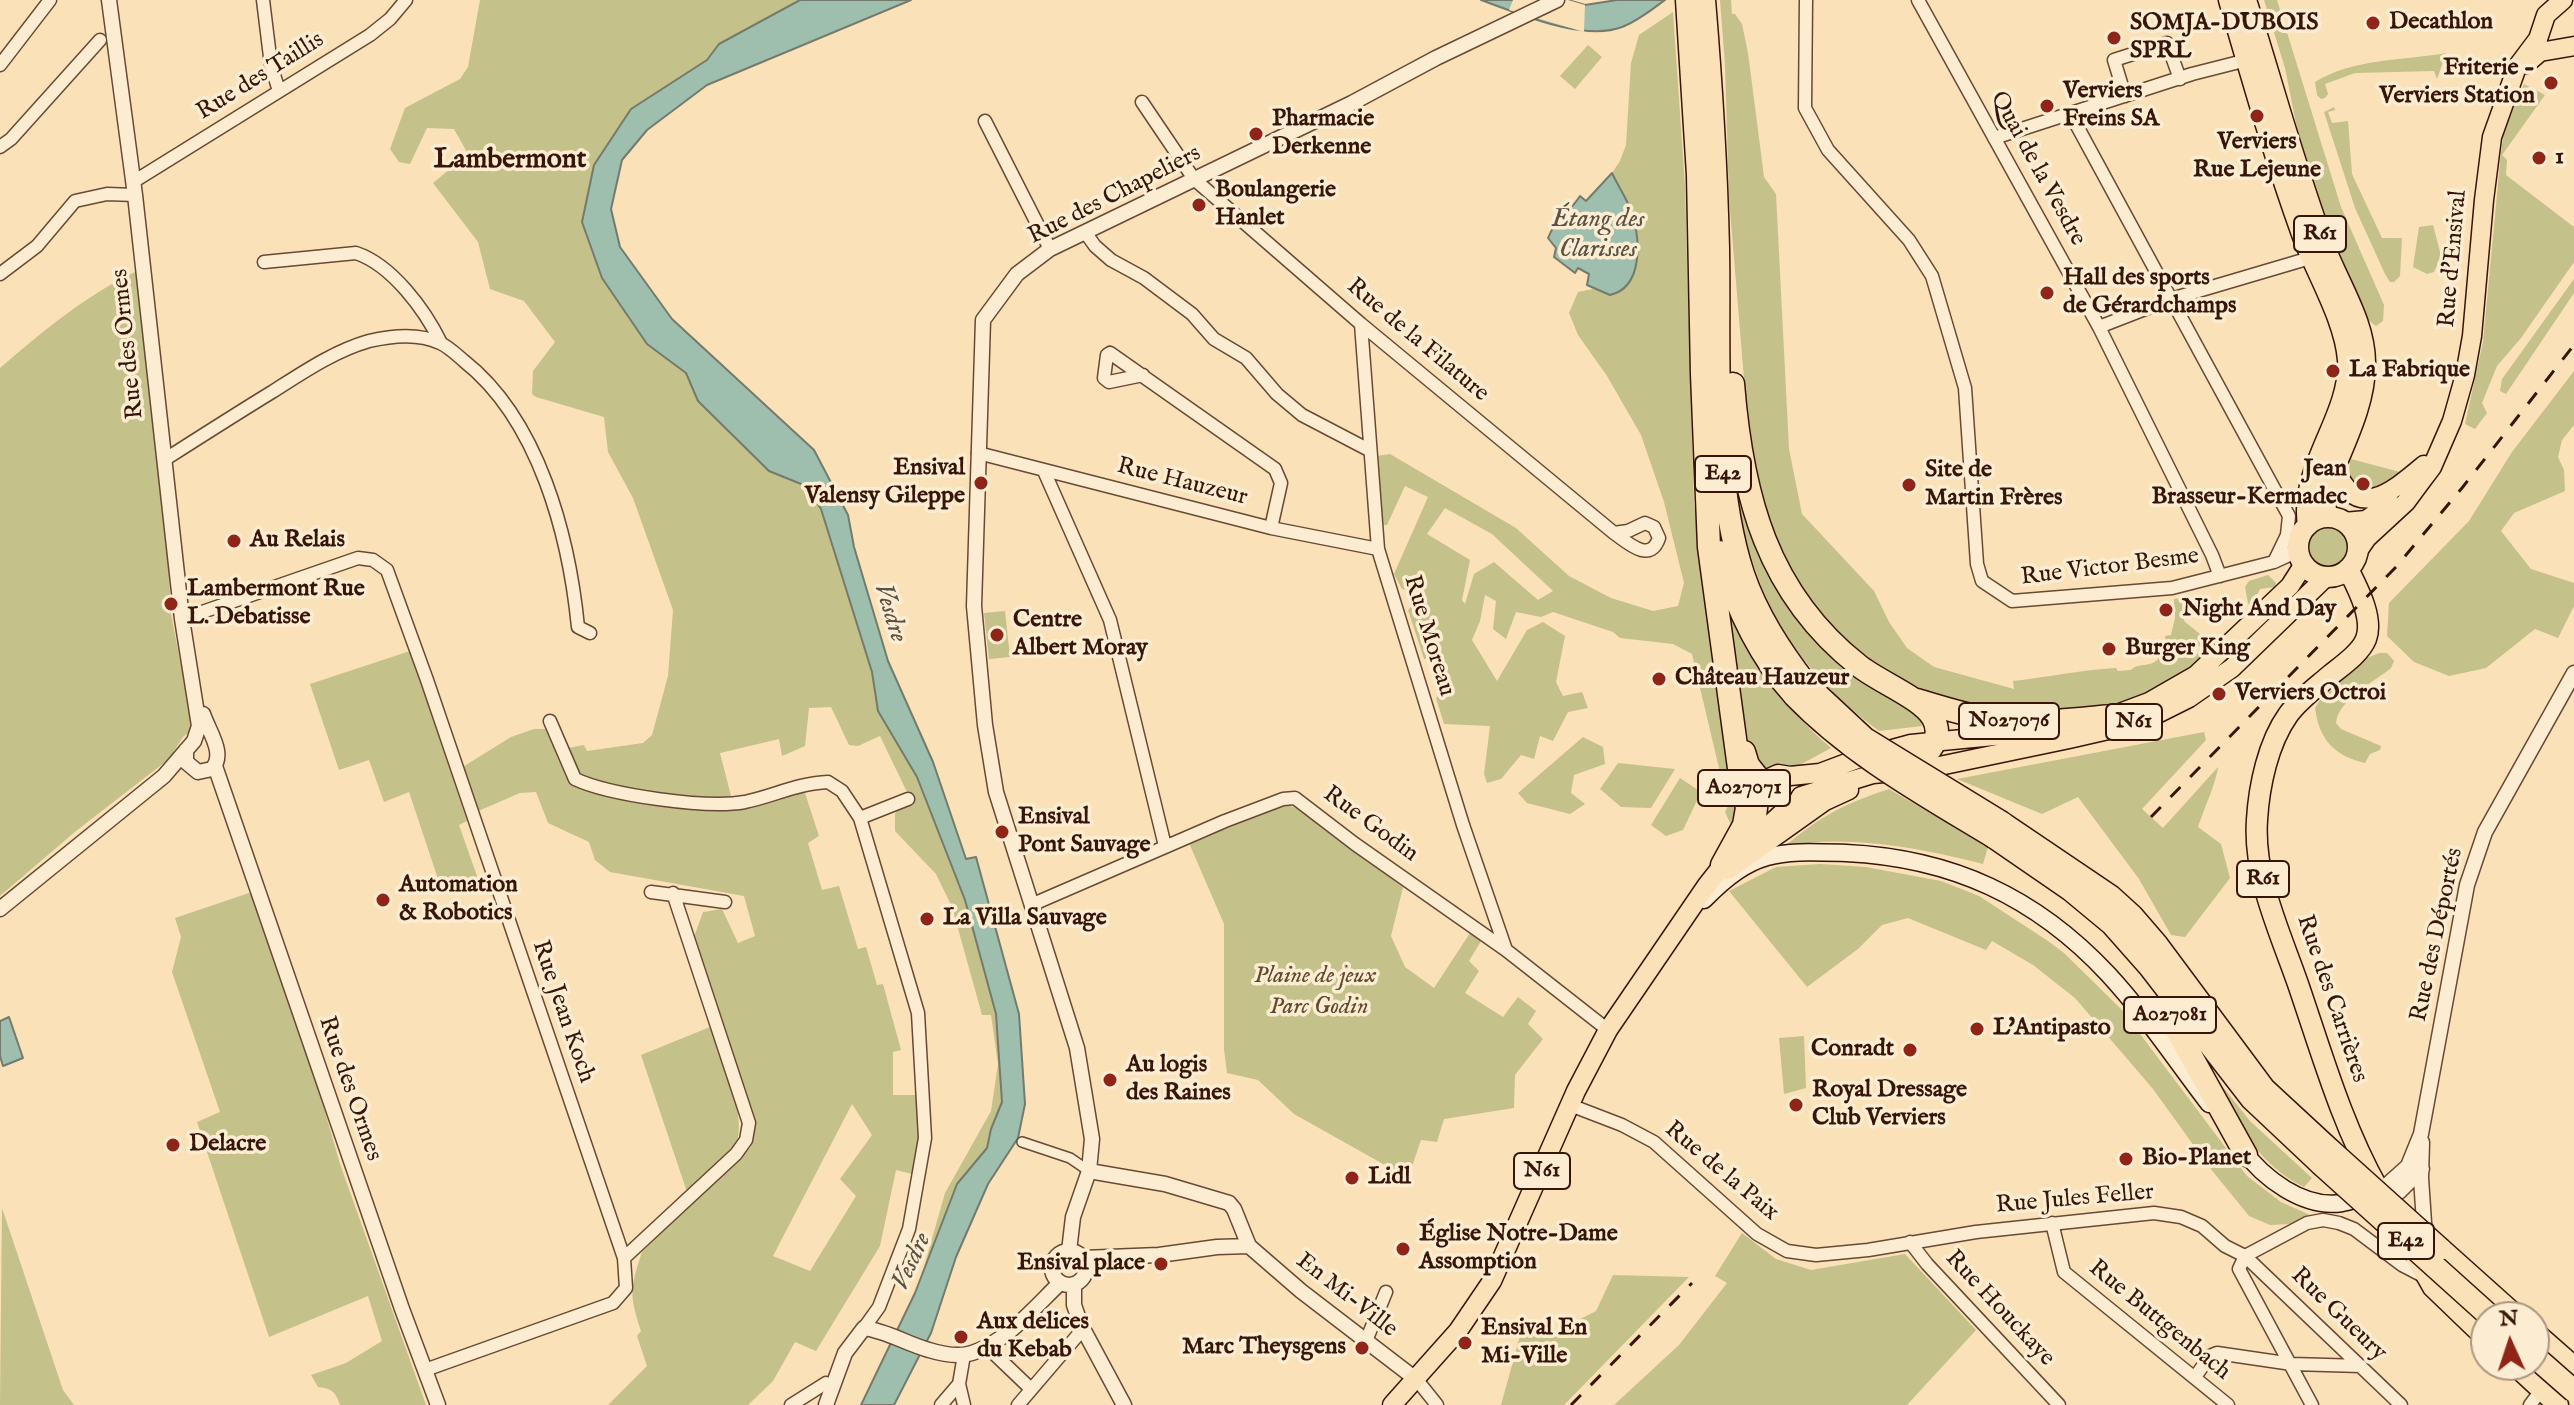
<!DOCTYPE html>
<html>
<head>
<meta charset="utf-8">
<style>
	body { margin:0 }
	#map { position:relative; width:2574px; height:1405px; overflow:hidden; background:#fae1b8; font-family:"IM FELL English",serif }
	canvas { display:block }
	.north { position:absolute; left:2470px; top:1301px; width:80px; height:80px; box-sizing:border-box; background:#fcecd1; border:2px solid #ad9681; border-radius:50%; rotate:357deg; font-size:22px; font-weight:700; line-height:32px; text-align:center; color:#371609 }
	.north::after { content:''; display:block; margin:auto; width:28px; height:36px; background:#8f2418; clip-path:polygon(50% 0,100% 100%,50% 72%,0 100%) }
</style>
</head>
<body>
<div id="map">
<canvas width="2574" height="1405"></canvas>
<div class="north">N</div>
</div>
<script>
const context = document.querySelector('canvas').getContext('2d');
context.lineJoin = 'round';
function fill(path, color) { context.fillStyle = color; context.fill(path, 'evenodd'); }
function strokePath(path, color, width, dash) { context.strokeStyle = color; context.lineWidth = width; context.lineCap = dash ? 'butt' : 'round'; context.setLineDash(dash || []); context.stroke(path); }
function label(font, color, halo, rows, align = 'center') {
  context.font = font + ' "IM FELL English",serif'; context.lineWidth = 7; context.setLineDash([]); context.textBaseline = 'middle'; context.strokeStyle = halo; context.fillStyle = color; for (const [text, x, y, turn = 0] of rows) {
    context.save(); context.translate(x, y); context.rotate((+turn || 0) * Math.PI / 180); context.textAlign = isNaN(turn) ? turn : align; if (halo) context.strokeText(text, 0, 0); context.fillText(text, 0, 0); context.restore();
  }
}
fill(new Path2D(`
	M480,0H800L719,44L707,60L631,109L594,165L647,344L686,373L698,401L769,471L806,486L821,509L872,672L878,711L917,777L941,835L965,899L996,1014L1002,1103L991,1129L987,1148L957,1184L922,1274L945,1193L991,1111L998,1064L991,1015H982L952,907L936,874L895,831V814L907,792L880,736L858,746L849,745L831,707L809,708L805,746L782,756L779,739L720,753L731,796L720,803L623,792L576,778L563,749L584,745L587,751L643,743L652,735L668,676L673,610L633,498L608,452L604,417L536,397L532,394L533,371L555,342L524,301L490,289L478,242L433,183L468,154L454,129L427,128L410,164L399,162L390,149L405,108L460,79L468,67Z
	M1720,0H1731L1732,14H1735L1742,24L1748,53L1764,177L1776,194L1789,449L1802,514L1874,591L1889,622L1907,648L1934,667L2014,689L2013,681C2048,677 2081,670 2116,668L2118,671L2131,670C2139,662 2150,668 2158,659V645L2166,644L2165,636L2171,635L2175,618L2174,599L2183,598L2184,621L2206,639L2205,644L2188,651L2190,656L2206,651L2204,659L2189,671L2136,700L2100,710L2033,718L1927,697L1879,670L1825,621L1793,578L1772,529L1760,487L1747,415L1729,198L1725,65Z
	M2264,0H2277L2341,207L2384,305L2383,321L2376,326L2367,319L2326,222L2300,143L2285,68Z
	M1673,12L1685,186L1694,503L1741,813L1735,824L1730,823L1725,812L1728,806L1692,654L1673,644L1620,638L1613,632L1553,612L1541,617L1516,612L1506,639L1493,629L1496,601L1485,595L1480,621L1472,640L1497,681L1527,630L1543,622L1565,636L1556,682L1563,696L1582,692L1588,708L1568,712L1553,741L1540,736L1534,759L1521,755L1501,779L1487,783L1484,774L1490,726L1444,724L1436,698L1448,684L1440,658L1424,659L1408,610L1424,593L1402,589L1394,574L1428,497L1405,486L1387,525H1376L1370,457L1390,454L1516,528L1569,576L1611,598L1653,611L1678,606L1684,583L1664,502L1641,435L1607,376L1578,335L1569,313L1578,292L1593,289L1617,294L1623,289L1634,272L1630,208L1612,173L1620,161L1626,145L1631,63L1639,35ZM1445,508L1492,534L1553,591L1538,600L1494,562L1474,574L1465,604L1462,600L1470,560L1427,534Z
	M1588,45L1602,57L1575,89L1560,76Z
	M2446,53L2437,79L2434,71L2355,73L2325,84L2328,94L2325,98L2321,99L2317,95L2315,82C2354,58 2402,61 2446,53Z
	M2524,84L2545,95L2502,155L2507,160L2506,175L2574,227V262L2521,338L2497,366L2482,403L2487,413L2475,429L2465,424L2483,342L2501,152L2504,131Z
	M2334,107L2335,110L2328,112L2332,123L2348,121L2352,174L2382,238H2402L2400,276L2394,282H2390L2385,274L2355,208L2324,112Z
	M2433,225L2441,256L2434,272L2427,274L2413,267L2419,227Z
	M139,270L167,537L171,614L192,722V730L183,737L169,759L76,831L0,896V368C44,330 86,295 139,270Z
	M2574,279V293L2506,394L2500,391L2502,379Z
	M2574,371V425L2562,440L2558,457L2564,470L2565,491L2514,513L2501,531L2531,569L2574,583V606L2558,638L2535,629L2486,668L2449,676L2414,662L2387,636L2389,603L2469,521L2512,452Z
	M2351,459L2400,472C2394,477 2387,485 2379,488C2358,496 2344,478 2351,459Z
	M1733,469L1778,584L1920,712L1922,726L1879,731C1784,660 1748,585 1733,469Z
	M2309 547a19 19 0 1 1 38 0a19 19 0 1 1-38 0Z
	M2268,575L2276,583L2275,587L2260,589L2251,606L2248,603L2245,587L2249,581Z
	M1725,605C1753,662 1782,706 1831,748L1796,767L1785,766L1762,771L1750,754Z
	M1005,611L1010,657L989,659L984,613Z
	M410,651L467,821L459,825L478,879L442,891L409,792L384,802L369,760L339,770L310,684Z
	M2379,653H2387L2394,661L2391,668C2374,682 2338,700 2336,723L2341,729L2381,746L2380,750L2370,754L2365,763C2335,756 2319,740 2315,708L2320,700L2367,658Z
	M534,729H551L569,777L737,809L804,790L819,836L808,843L822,890L839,886L858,949L866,947L877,985L883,984L901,1050L893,1052V1095H921L916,1175L896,1170L880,1246L816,1351L795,1342L773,1381L748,1405H608L647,1366L637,1336L641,1331C629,1294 630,1289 642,1252L751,1147L753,1119L694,937L703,912L722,909L738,943L755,936L744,896L610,872L595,860L589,842L548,823L536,792L520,793L476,812L461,768L511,737ZM852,1104L872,1135L840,1179L856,1196L810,1271L773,1256Z
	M2204,732L2206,740L2142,809L2163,828L2218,767C2217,780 2203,812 2198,827L2221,844L2230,878L2185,937L2171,935L2139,879L2078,797L2042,814L1957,779Z
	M1583,737L1603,747L1605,764L1574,775L1571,793L1585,804L1570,814L1527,803L1518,793Z
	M1618,763L1675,769L1651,808L1621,807L1600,789Z
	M1680,778L1701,792L1683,830L1666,836L1651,825Z
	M1889,789L1988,847L1983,864C1923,849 1845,833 1784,847C1820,816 1844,804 1889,789Z
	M1283,804L1297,808L1403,887L1391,936L1405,967L1434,988L1470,933L1481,941L1469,961L1479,971L1465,993L1503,1017L1518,997L1536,1011L1528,1024L1543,1039L1515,1075L1514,1108L1444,1119L1437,1142L1421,1140L1408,1178L1294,1114L1258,1080L1227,1073L1224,1049V924L1189,843Z
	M1820,864L1866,867L1941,881L1979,896L2048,941L2064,953L2122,1010L2247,1176L2281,1202L2310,1215L2290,1224L2270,1225L2249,1216L2210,1168L2153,1089L2075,998L2033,965L1992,941L1986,950L1908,918L1882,925L1858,949L1807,987L1729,891L1776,867Z
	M252,892L313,1070L340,1164L426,1405H340C336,1392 331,1388 318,1387L311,1375L346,1363L382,1341L368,1296L269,1337L197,1122L220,1112L172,972L181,937L175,918Z
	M710,1027C720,1058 751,1120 734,1149C724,1165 702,1179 687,1192L641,1055Z
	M1804,1036L1806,1088L1784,1094L1779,1038Z
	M2208,1068L2250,1121L2312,1178L2304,1187C2256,1164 2231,1114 2208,1068Z
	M2,1208L63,1390L74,1405H0Z
	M1742,1233L1776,1259L1811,1270L1905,1254L1976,1330L1907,1405H1614L1679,1345L1727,1283L1715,1276Z
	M1613,1275L1689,1277L1564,1405H1501L1520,1336L1555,1332L1596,1311Z`), '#c4c18a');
const water = new Path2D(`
	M800,0H911L707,85L647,130L622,160L611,209L620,247L672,319L814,450L848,515L854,547L888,661L933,762L966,859L976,857L1019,1014L1025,1104L1018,1138L988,1184L956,1257L931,1333L894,1405H861L915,1293L957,1184L987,1148L991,1129L1002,1102L996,1014L965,900L917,777L878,711L872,672L821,509L806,486L769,471L698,401L686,373L647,344L602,278L582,222L594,165L631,109L707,60L719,44Z
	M1481,0H1568L1585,5L1617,0H1665C1651,10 1638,21 1622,27C1583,42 1518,13 1481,0Z
	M1612,173C1618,186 1627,199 1632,213C1640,239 1644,287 1610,295L1587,285L1589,274L1578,268L1575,273L1554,257L1556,248L1548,238C1555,220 1570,212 1580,196L1586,201Z
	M9,1017L23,1058L3,1066L0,1056V1021Z`);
fill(water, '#9ebeae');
strokePath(water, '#757b6c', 2);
fill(new Path2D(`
	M1513,0H1568L1585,5L1584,32L1509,10Z`), '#fae1b8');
const pedestrian = new Path2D(`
	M1022,1142L1070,1158L1089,1171`);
const minor = new Path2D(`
	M263,0L271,65L279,91
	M1806,0L1805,108L1828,150L1909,240L1932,276L1965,388L1977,564L1982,581L2012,601L2172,588L2274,562L2287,556L2298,547
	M1918,0L2099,327L2212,555L2220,576
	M0,65L50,0
	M2125,96L2114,60L2167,43L2180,79
	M1142,102L1194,179L1361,324L1614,533C1628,543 1650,564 1659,538L1654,527L1645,523L1628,531L1614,533
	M2070,113L2289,516L2287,535L2274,562
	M985,121L1050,249
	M1994,138L2192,74L2251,59
	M0,147L11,139L100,40
	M133,182L370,35L390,19L406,0
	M1085,232L1095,246L1111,260L1144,278L1192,314L1214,339L1246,358L1277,394L1302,415L1369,450
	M264,262L356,253C392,265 425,310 441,343
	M0,274L37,246L75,201L107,194L135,195
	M1361,324L1378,549L1463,825L1506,950
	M2099,327L2171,299L2310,258
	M1143,375L1109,382L1104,378L1107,355L1110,353L1275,469L1281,483L1271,528
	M978,453L1271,528L1378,549
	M164,460C200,437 236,414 272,392C302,373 334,351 369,341C390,336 419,333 440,343C449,347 457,355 464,361C539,420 569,536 578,627L590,633
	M1044,471L1110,620L1165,846
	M182,619L358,558L373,560L387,570L427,680L624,1258L626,1288L613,1303L425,1370
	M550,721L575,779C609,795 707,809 745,802C773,796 799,783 828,782L842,791L860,818L918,1013L925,1138L909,1229L879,1307L864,1328
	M860,818L908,799
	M651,892L725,902
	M1031,905L1225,821L1283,799L1295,798L1355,844L1506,950L1608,1030
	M1570,1105L1622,1125L1654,1142L1757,1234L1787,1251L1816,1255L1868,1250L1976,1232L2154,1213L2181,1217L2202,1226L2225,1246L2245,1256L2401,1405
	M2052,1223L2064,1272L2228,1405
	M1910,1242L1927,1264L2059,1405
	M2245,1256L2307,1223L2323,1220L2339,1223L2354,1229L2402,1265L2425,1277
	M2245,1256L2239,1269L2312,1405
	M624,1258L736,1154L746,1140L749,1123L673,893
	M1366,1341L1386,1292
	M986,1346L1031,1389
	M964,1355L959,1384L964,1405
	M2195,1377L2210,1356L2217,1353L2292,1364L2361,1366
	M1417,1380L1437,1405
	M791,1405L826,1383
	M941,1405L959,1384
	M1018,1405L1083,1329
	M2530,1405L2545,1385`);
const tertiary = new Path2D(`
	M186,750V762L198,772L212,769C226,754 209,732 203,714
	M215,766L402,1309L438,1405
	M0,909L164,776L194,741L199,726L182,619L135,195L109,0
	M2422,1142L2421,1178L2425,1237
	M1089,1171L1165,1184L1229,1203L1234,1209L1249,1246L1301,1291L1417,1380
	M2379,1192L2408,1166L2421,1134L2467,885L2485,832L2574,673
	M2380,1192H2399L2422,1169
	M1052 1268a17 17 0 1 1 34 0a17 17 0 1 1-34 0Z
	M1069,1251L1073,1217L1089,1171L1092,1139L1077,1048L996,792L985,725L974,606L983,320L1017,274L1050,249L1352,103L1436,58L1557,0
	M1083,1258L1159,1255L1217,1247L1249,1246
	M1074,1285V1305L1081,1325L1124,1405
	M826,1405L845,1353L864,1328C887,1331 907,1344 929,1350C942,1354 960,1357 972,1353C1006,1342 1035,1307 1060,1283`);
const secondary = new Path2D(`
	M1704,900C1754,849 1778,851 1846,853C1952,858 2036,897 2108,974C2145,1014 2176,1061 2209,1104
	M2241,1148C2263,1178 2303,1209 2342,1203C2350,1202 2358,1198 2366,1196`);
const primary = new Path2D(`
	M2526,64L2540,52L2574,46
	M2335,466C2355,524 2392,492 2424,465
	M2344,522L2366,520L2390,503
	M2358,551L2367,538L2406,502L2420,483L2432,467L2452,421L2465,375L2472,336L2484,200L2492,137L2517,67L2538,39L2546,15L2563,0
	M2101,720L2149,702L2196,675L2290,586L2304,564
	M1801,796L1873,774L1925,769L2069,739L2117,728L2157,714L2189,698L2232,668L2326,577
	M1753,840L1781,814L1794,809L1801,796
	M1728,870L1825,801L1849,790
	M1392,1405L1458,1331L1492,1281L1576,1091L1608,1030L1707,885L1756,823L1760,793L1767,779L1778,774L1790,776L1820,773L1860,758L1911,744L2056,730`);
const trunk = new Path2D(`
	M2229,0C2252,78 2274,157 2302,234C2316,273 2345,319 2348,360C2351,417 2299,466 2308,525
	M2246,0C2272,81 2294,165 2324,245C2338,283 2366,323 2365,365C2365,409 2339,452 2325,493V507L2329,517
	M2298 547a30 30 0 1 1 60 0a30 30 0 1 1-60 0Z
	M2348,569C2357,587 2374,618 2366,639C2360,654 2340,667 2328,677C2314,689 2298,701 2288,715C2268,743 2259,786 2257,820C2253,876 2280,932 2298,984C2322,1054 2342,1125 2378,1189
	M2411,1248L2433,1287L2486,1338
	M2515,1365L2558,1405`);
const motorway = new Path2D(`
	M1687,0L1698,175L1702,374L1709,547L1739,768L1747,808L1744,825L1722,865
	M1704,0C1711,83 1716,165 1718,248C1720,351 1711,476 1743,574C1757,615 1780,650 1806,684
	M1733,384C1742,496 1767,593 1858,665C1877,681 1922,698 1933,718C1946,741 1923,760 1905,770
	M1719,552C1735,604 1757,654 1794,695
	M1917,700C1943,708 1968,716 1995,720C2034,725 2074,719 2113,716
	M1744,752L1748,765L1763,784
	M2002,823L2110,896L2132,916L2157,945L2264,1089L2330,1150
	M1994,837L2071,890L2112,924L2150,967L2252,1099L2321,1164
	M2164,1007L2246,1155
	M2440,1249L2516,1317
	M2534,1333L2574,1368`);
strokePath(pedestrian, '#684935', 12);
strokePath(minor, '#684935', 15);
strokePath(tertiary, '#684935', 17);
strokePath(secondary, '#371609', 19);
strokePath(primary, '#371609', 21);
strokePath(trunk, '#371609', 23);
strokePath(motorway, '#371609', 25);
strokePath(pedestrian, '#fcecd1', 9);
strokePath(minor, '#fcecd1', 12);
strokePath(tertiary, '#fcecd1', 14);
strokePath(secondary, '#fcecd1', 16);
strokePath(primary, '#fae1b8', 18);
strokePath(trunk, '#fae1b8', 20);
strokePath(motorway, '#fae1b8', 22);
strokePath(new Path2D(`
	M2151,817L2396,567L2462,488L2574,345
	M1571,1405L1692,1283`), '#371609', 3, [14, 14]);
const motorwayBridge = new Path2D(`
	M1806,684L1865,739L2002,823
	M1794,695C1852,755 1923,794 1994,837
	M2330,1150L2440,1249
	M2321,1164L2491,1317
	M2534,1356L2574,1391`);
strokePath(motorwayBridge, '#371609', 25, []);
strokePath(motorwayBridge, '#fae1b8', 22);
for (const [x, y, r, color] of [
	[2373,23,8,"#8f2418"],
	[2114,38,8,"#8f2418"],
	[2551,83,8,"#8f2418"],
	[2047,106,8,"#8f2418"],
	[2257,116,8,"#8f2418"],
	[1256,134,8,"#8f2418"],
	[2539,158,8,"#8f2418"],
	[1199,205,8,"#8f2418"],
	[2047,293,8,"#8f2418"],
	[2333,371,8,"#8f2418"],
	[981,483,8,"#8f2418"],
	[2363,484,8,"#8f2418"],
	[1909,485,8,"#8f2418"],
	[234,541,8,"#8f2418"],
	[171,604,8,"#8f2418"],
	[2166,610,8,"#8f2418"],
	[997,635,8,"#8f2418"],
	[2109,649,8,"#8f2418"],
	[1659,679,8,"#8f2418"],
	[2219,694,8,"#8f2418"],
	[1002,832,8,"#8f2418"],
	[383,900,8,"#8f2418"],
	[927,919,8,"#8f2418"],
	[1977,1029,8,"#8f2418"],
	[1910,1050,8,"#8f2418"],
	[1110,1080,8,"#8f2418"],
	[1796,1105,8,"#8f2418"],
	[173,1145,8,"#8f2418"],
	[2126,1159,8,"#8f2418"],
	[1352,1178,8,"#8f2418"],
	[1403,1249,8,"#8f2418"],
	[1161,1264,8,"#8f2418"],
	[961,1337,8,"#8f2418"],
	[1465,1343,8,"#8f2418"],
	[1362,1348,8,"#8f2418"]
]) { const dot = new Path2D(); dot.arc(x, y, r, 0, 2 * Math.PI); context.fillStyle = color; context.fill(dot); strokePath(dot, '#fcecd1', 3); }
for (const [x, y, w] of [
	[2320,234,52],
	[1723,474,56],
	[2009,721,100],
	[2134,722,56],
	[1744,788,92],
	[2263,879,52],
	[2170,1015,92],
	[1542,1171,56],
	[2406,1241,56]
]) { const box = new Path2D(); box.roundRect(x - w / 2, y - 18, w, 36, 6); context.fillStyle = '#fcecd1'; context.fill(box); strokePath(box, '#371609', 2); }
label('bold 22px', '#371609', null, [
	["R61",2320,234],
	["E42",1723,474],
	["N027076",2009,721],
	["N61",2134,722],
	["A027071",1744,788],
	["R61",2263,879],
	["A027081",2170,1015],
	["N61",1542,1171],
	["E42",2406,1241]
]);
label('bold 24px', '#371609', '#fcecd1', [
	["Decathlon",2389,23],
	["SOMJA-DUBOIS",2130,24],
	["SPRL",2130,52],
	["Friterie -",2535,69,"right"],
	["Verviers Station",2535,97,"right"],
	["Verviers",2063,92],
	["Freins SA",2063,120],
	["Pharmacie",1272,120],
	["Derkenne",1272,148],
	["Verviers",2257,143,"center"],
	["Rue Lejeune",2257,171,"center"],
	["1",2555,158],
	["Boulangerie",1215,191],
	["Hanlet",1215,219],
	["Hall des sports",2063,279],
	["de Gérardchamps",2063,307],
	["La Fabrique",2349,371],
	["Ensival",965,469,"right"],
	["Valensy Gileppe",965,497,"right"],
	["Jean",2347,470,"right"],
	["Brasseur-Kermadec",2347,498,"right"],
	["Site de",1925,471],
	["Martin Frères",1925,499],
	["Au Relais",250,541],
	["Lambermont Rue",187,590],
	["L. Debatisse",187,618],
	["Night And Day",2182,610],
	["Centre",1013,621],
	["Albert Moray",1013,649],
	["Burger King",2125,649],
	["Château Hauzeur",1675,679],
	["Verviers Octroi",2235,694],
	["Ensival",1018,818],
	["Pont Sauvage",1018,846],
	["Automation",399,886],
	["& Robotics",399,914],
	["La Villa Sauvage",943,919],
	["L'Antipasto",1993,1029],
	["Conradt",1894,1050,"right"],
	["Au logis",1126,1066],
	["des Raines",1126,1094],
	["Royal Dressage",1812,1091],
	["Club Verviers",1812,1119],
	["Delacre",189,1145],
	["Bio-Planet",2142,1159],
	["Lidl",1368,1178],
	["Église Notre-Dame",1419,1235],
	["Assomption",1419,1263],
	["Ensival place",1145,1264,"right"],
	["Aux delices",977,1323],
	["du Kebab",977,1351],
	["Ensival En",1481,1329],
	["Mi-Ville",1481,1357],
	["Marc Theysgens",1346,1348,"right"]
], 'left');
label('24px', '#371609', '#fcecd1', [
	["Rue des Taillis",261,77,-32],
	["Quai de la Vesdre",2037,169,61],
	["Rue des Chapeliers",1115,196,-27],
	["Rue d'Ensival",2454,259,-85],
	["Rue de la Filature",1417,341,40],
	["Rue des Ormes",129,344,-96],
	["Rue Hauzeur",1182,483,14],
	["Rue Victor Besme",2110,568,-7],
	["Rue Moreau",1428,636,73],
	["Rue Godin",1370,825,36],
	["Rue des Déportés",2438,935,-78],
	["Rue des Carrières",2331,999,71],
	["Rue Jean Koch",562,1012,71],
	["Rue des Ormes",349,1089,71],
	["Rue de la Paix",1721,1172,40],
	["Rue Jules Feller",2075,1200,-5],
	["En Mi-Ville",1346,1296,38],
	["Rue Houckaye",1999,1309,47],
	["Rue Gueury",2338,1315,44],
	["Rue Buttgenbach",2159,1321,39]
]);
label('italic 24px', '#614930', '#fcecd1', [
	["Plaine de jeux",1315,977],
	["Parc Godin",1319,1008]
]);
label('italic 26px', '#5b5143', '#fcecd1', [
	["Étang des",1598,221],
	["Clarisses",1598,251],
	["Vesdre",889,613,73],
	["Vesdre",913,1262,-65]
]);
label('bold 28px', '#371609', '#fcecd1', [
	["Lambermont",510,161]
]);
</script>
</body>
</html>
